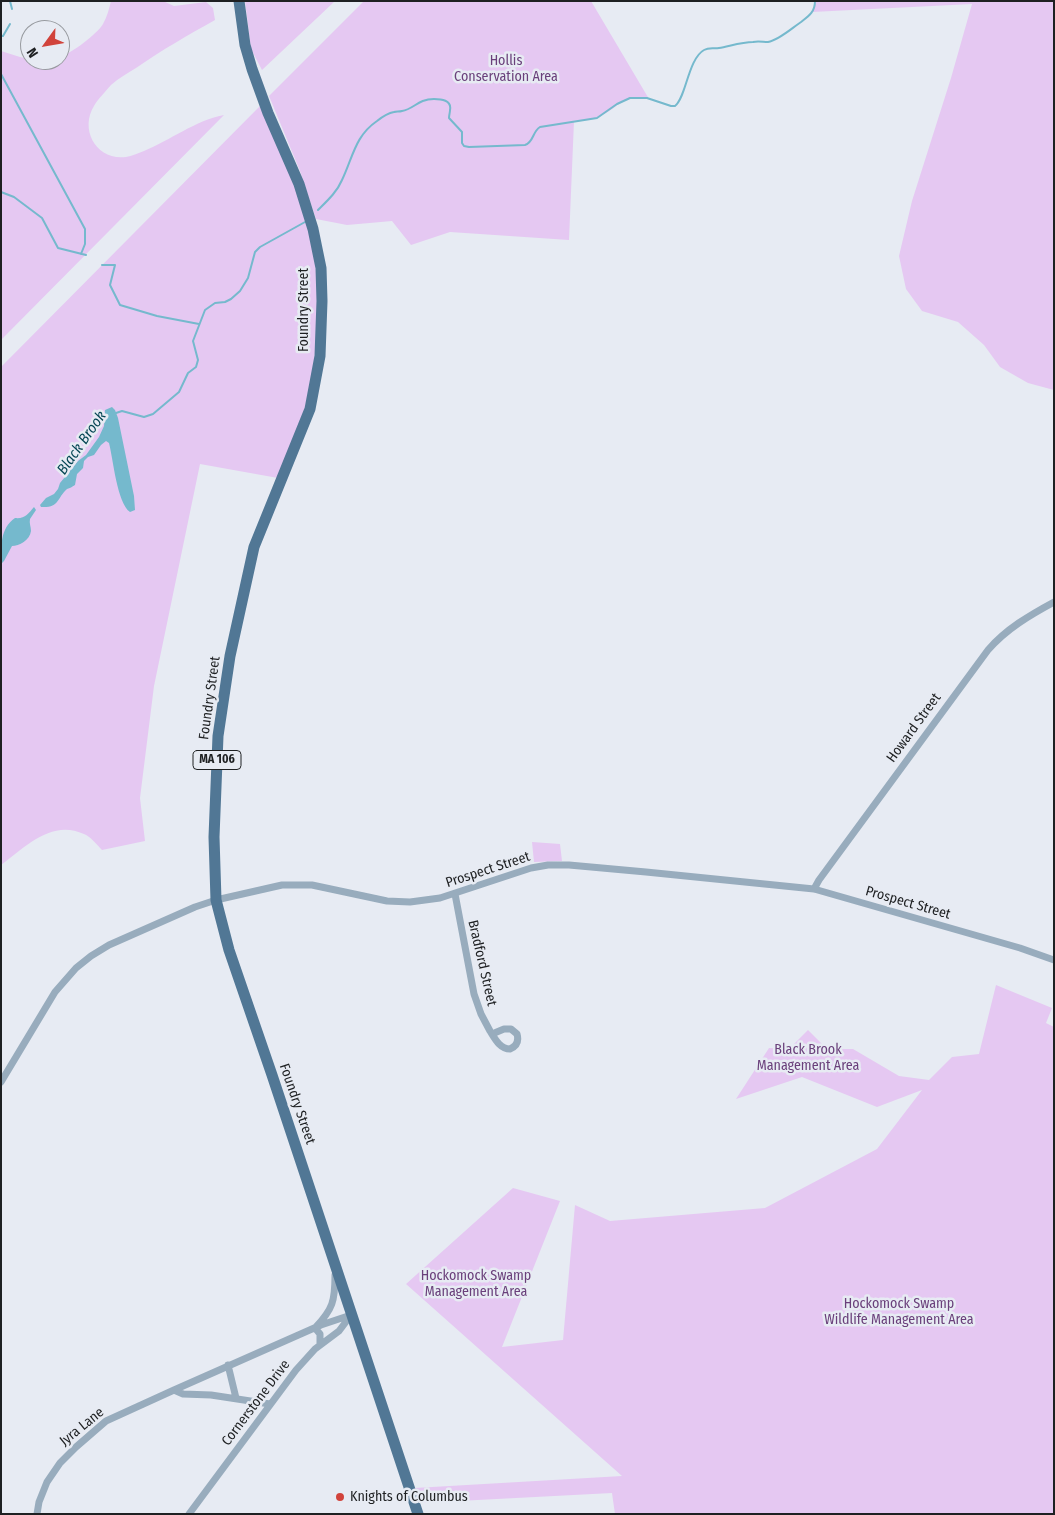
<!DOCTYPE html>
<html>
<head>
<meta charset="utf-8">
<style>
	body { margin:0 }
	#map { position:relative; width:1055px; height:1515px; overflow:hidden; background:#e7ebf3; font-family:"Fira Sans Condensed",sans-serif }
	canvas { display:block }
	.frame { position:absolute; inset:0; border:2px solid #1e2022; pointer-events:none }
	.north { position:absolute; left:20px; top:20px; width:50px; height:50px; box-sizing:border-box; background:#e7ebf3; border:1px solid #979a9f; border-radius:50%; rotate:238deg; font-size:14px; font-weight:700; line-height:20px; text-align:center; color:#1e2022 }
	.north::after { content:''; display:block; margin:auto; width:18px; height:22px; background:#d1433b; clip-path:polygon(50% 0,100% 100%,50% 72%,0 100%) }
</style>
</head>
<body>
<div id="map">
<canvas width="1055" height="1515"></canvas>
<div class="frame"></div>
<div class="north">N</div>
</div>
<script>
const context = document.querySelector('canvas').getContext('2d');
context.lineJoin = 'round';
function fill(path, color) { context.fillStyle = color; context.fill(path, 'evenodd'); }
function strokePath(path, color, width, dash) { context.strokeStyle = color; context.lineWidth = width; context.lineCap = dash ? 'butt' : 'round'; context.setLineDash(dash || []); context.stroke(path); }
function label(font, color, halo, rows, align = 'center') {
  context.font = font + ' "Fira Sans Condensed",sans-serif'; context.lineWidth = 5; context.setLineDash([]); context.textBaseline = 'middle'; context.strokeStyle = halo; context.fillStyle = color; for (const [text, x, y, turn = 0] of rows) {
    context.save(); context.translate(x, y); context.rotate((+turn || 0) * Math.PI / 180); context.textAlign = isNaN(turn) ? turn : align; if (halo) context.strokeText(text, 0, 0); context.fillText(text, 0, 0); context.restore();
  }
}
fill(new Path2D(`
	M111,1H163L174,6L206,2L213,8L215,20C188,35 162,50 136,68C128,73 119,78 111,85C106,91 98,99 94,106C79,130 97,161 126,157C132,156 138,153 144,151C171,140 194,121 224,115L1,340V51L20,57L30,59V60H60V57C72,53 97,34 103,24C107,17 109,9 111,1Z
	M245,1H335L262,70L251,49Z
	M364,1H591L649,99C620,94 620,108 598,117C590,120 581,120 574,121L569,240L450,232L411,245L392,221L347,225L316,219L300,171L269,96Z
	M815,1H1054V390L1028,383L1000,367L984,345L958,322L922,311L906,289L899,256L912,201L951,78L972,4L812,12L815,7Z
	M261,105C278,144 297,184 308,226C323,284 320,348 305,407C299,431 287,455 278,478L200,464L154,686L140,798L145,841L102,850C97,845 91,837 84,834C52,819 26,846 1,865V367Z
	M532,842L560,844L562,861L534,862Z
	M996,985L1052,1008L1046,1023L1054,1027V1514H615L612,1493L420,1503L415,1488L622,1476L406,1284L513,1188L560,1201L502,1347L563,1340L575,1205L610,1221L765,1208L877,1149L922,1090L877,1107L802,1077L736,1099L769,1048L789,1049L808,1030L827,1049H853L899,1076L929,1080L952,1057L979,1054Z`), '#e5c8f2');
fill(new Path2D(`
	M112,407L115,410L118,418L134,496L135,510L130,512C117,503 113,458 109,443L106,441L101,445L94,455L88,457L84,461L83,468L77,474L75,485C72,487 70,488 67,489C56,499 60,508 41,507L40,505L46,498L54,494L58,489L60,483L78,461L86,455L99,437L104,426L105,410Z
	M34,507L36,510L30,519C29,523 31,527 31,531C30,540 19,546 12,546L4,561L1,564C1,547 0,528 15,518C25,519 28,514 34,507Z`), '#75b9cd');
strokePath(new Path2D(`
	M10,1L12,9
	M1,36H3L10,24
	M1,74L85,229V244L81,254
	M1,192L14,197L42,218L58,248L86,255
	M318,210C327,201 337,192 342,180C353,157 355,136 377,121C382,117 388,113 394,112C396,111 399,112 402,111C414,109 418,99 434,99C441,99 452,100 450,110C450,113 449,115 449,118L462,132V143L464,146L469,147L525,145C534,142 532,132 540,127L597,118L617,104L630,98H647L671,106H675C686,98 688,59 704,50C709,47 714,49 719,48C730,46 742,42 753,42C758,41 763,42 768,42C779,40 792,28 801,22C809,16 815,12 815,1
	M102,265H115L110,285L120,305L157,316L199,324
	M116,413L122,411L144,417L153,414L179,392L188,373L196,367L198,360L193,341L205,310L215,303L225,302L231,299L240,291L248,278L255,252L260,247L305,222`), '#75b9cd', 2);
strokePath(new Path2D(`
	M814,889L819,880L988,650C1006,629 1030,615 1054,602
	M455,894L474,994L481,1014L490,1031C495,1039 500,1049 510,1049C517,1046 519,1041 517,1034L511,1029H504L492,1034
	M1,1082L55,992L76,968L91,956L109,945L195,907L216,900L282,885H312L387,901L410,902L440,898L531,868L548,865H569L646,872L814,889L1020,948L1054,960
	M320,1344V1334L315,1328C333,1309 335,1301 335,1275
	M228,1365L236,1398
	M174,1390L321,1325L351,1315
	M37,1514L39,1502L47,1482L60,1463L76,1447L106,1421L174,1390L183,1394L211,1395L270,1404
	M189,1514L296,1370L315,1349L339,1331L351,1315`), '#98acbd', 7);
strokePath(new Path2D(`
	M239,1L245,45L252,69L268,113L299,184L313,229L321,268L322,301L320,356L310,409L254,547L230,656L218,736L214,837L216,900L229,950L272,1075L418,1514`), '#517795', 11);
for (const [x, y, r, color] of [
	[340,1497,5,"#d1433b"]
]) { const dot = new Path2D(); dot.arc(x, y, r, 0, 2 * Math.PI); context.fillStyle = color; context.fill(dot); strokePath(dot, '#e7ebf3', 2); }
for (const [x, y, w] of [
	[217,760,48]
]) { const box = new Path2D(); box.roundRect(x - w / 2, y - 9.5, w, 19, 4); context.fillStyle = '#e7ebf3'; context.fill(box); strokePath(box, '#1e2022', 1); }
label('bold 12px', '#1e2022', null, [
	["MA 106",217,760]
]);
label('14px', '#6a407b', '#e7ebf3', [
	["Hollis",506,61],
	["Conservation Area",506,77],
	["Black Brook",808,1050],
	["Management Area",808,1066],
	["Hockomock Swamp",476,1276],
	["Management Area",476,1292],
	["Hockomock Swamp",899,1304],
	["Wildlife Management Area",899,1320]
]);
label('14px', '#1e2022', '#e7ebf3', [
	["Foundry Street",304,310,-90],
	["Foundry Street",210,698,-82],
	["Howard Street",914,728,-54],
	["Prospect Street",488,870,-18],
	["Prospect Street",908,903,16],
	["Bradford Street",482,963,77],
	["Foundry Street",297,1104,71],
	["Cornerstone Drive",256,1403,-53],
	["Jyra Lane",82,1427,-39]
]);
label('14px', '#1e2022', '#e7ebf3', [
	["Knights of Columbus",350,1497]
], 'left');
label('italic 15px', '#044553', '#e7ebf3', [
	["Black Brook",82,443,-55]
]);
</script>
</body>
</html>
